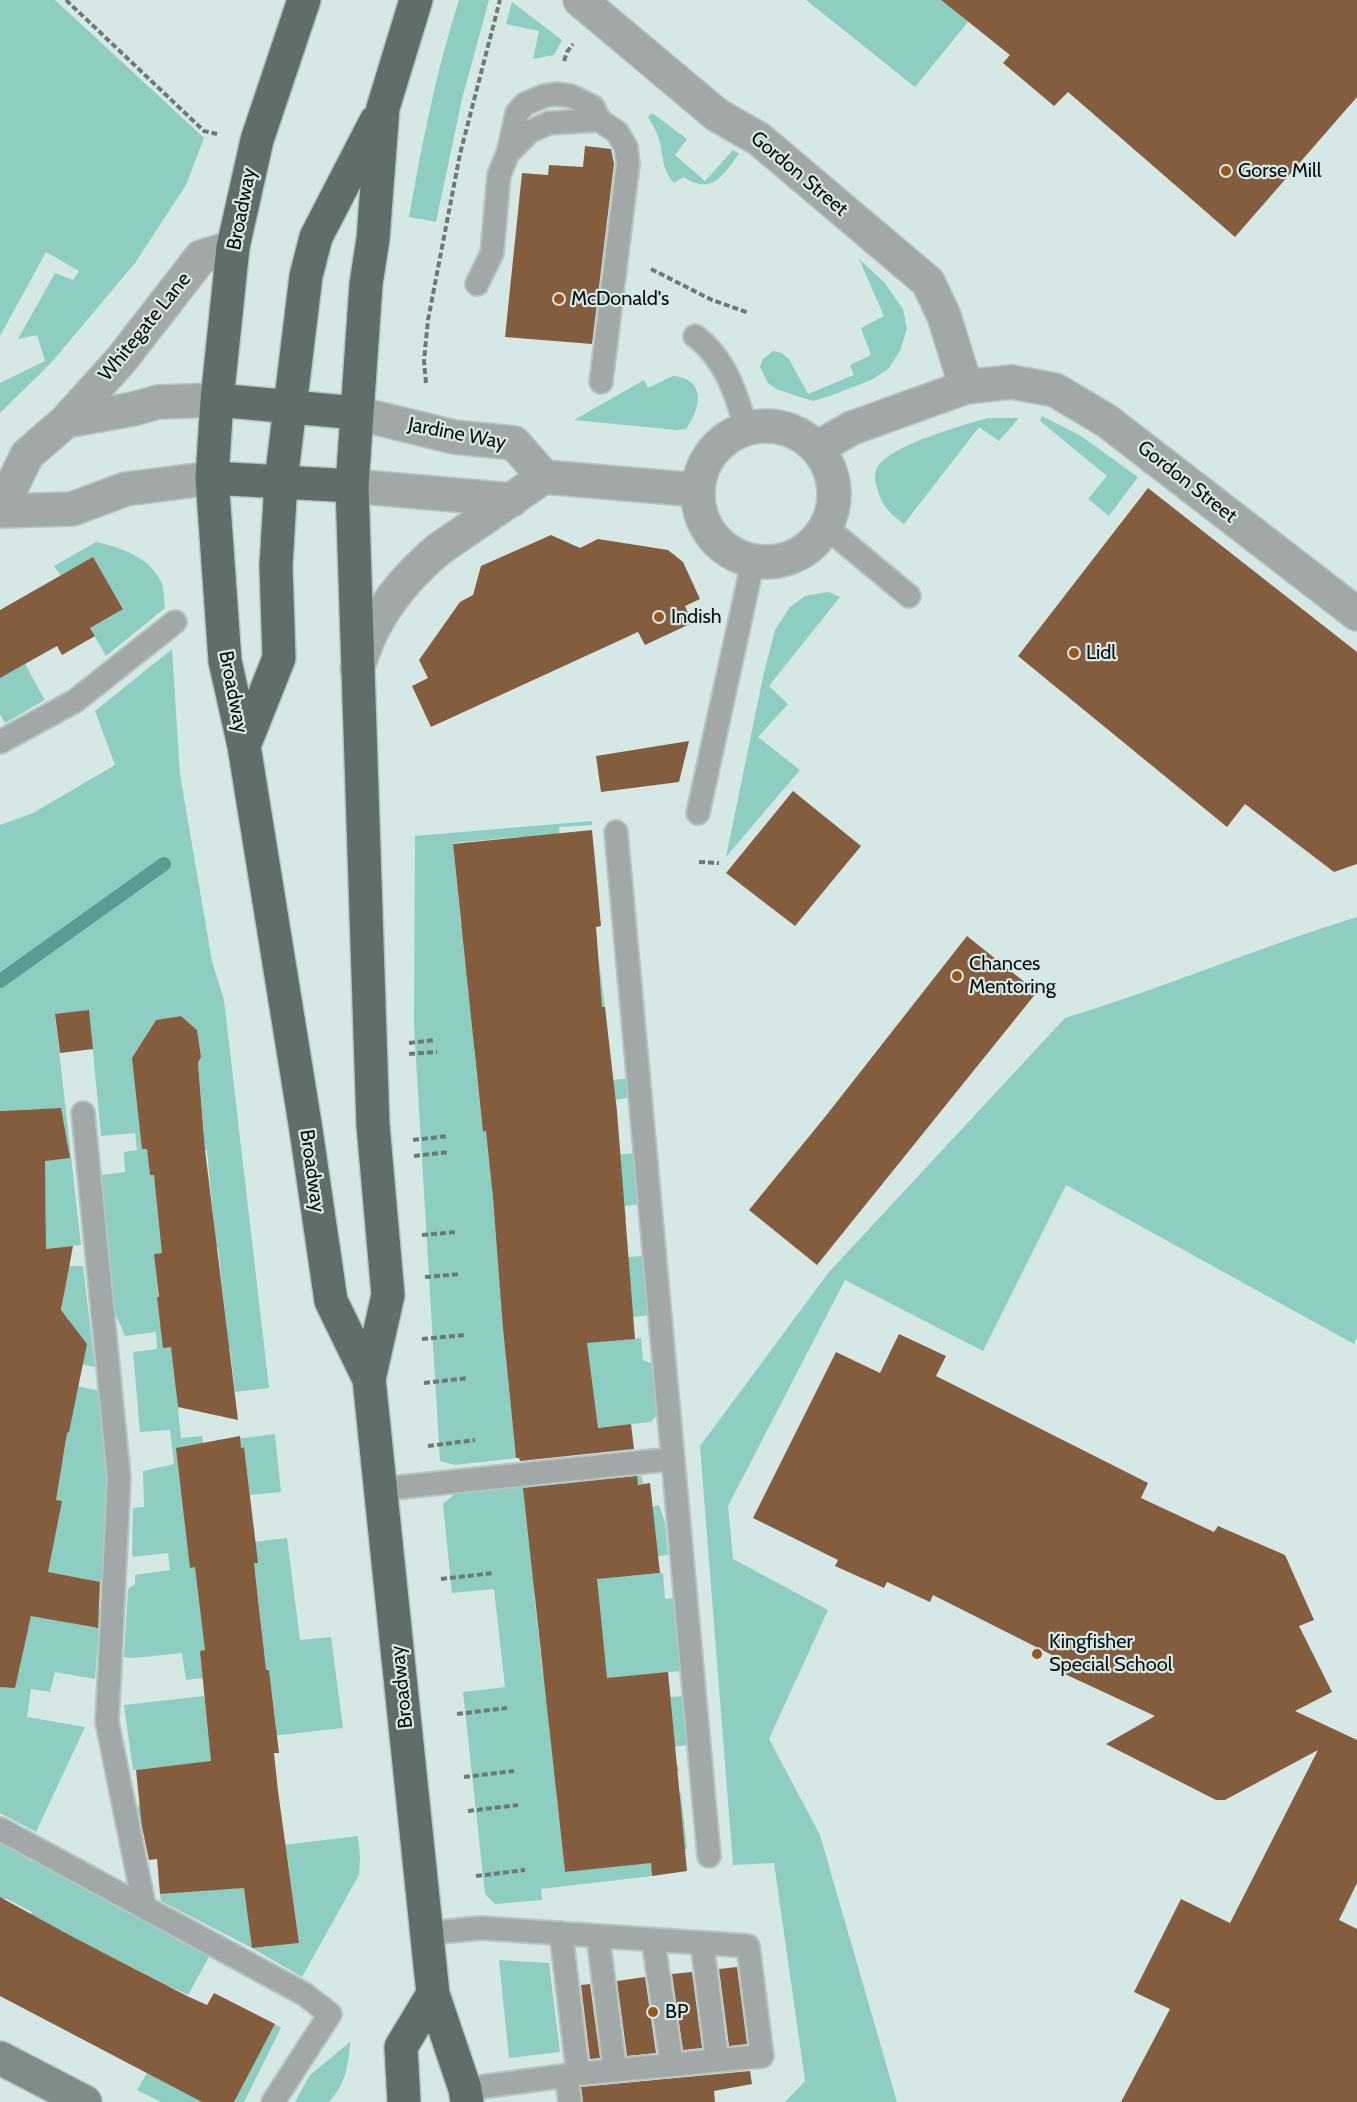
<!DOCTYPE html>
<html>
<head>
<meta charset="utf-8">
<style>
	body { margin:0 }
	canvas { display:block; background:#d6e8e5 }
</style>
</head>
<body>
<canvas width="1357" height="2102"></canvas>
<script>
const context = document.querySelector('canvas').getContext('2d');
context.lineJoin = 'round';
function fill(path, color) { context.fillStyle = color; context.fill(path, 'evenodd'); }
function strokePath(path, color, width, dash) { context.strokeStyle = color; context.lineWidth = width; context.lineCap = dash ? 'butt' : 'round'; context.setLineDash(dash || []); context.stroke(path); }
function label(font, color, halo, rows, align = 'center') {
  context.font = font + ' Cabin,sans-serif'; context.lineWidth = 4.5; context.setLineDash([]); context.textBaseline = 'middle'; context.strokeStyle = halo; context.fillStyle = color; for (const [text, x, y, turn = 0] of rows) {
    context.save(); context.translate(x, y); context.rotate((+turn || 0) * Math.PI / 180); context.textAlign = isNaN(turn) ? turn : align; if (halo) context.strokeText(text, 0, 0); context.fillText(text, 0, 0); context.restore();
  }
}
fill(new Path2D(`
	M0,0H55L204,138L186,185L135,263L51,363L0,413V383L45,361L37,335L18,339L55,273L73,280L79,271L46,252L0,336Z
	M459,0H489L462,99L436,222L409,217C422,144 436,71 459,0Z
	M806,0H941L968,22L915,87Z
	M512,2L562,40L554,55L533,59L539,31L506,24Z
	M652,113L687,139L675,155L705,181L733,150L739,154C721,177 713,195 683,177L674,183C663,171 663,158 660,143C658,134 653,125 648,117Z
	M859,259L884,282L903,309L907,329L900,351L888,369L871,380L830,396L813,401L776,389L768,383L760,367L763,359L773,351L782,353L789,359L808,394L854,375L850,365L871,355L861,328L884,316Z
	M673,376C707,379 701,408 686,429L676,430L574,420L644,380L648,388Z
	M1042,416L1081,436L1138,477L1109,516L1088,499L1107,476L1040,421Z
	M988,418H1019L999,441L979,427L904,524C890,514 882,506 877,488C875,482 874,476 876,470C885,446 964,425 988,418Z
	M96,542C120,547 152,558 162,584C164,591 164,601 165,608L106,656L90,628L123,608L93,558L61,576L54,566Z
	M828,592L840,597L769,686L788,704L758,737L800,770L726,857L764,672L775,630L790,607L805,596Z
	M172,649L180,775L212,961L224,1000L269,1388L235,1392L230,1348L203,1351L188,1398L177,1399L181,1438L202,1436L203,1443L275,1434L281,1492L250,1495L244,1447L229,1450L246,1543L287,1538L300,1640L331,1637L343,1728L271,1736L276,1725L269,1670L186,1680L182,1653L134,1658L124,1657L128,1589L135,1584V1575L170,1570L168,1553L133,1557L132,1555L133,1508L144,1507L143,1471L174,1464L170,1430L140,1432L133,1352L157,1349L156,1332L125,1336L115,1313L101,1175L125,1172L124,1152L137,1150L135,1133L101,1136L89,1010L55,1015L81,1245L46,1249L45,1175L36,1109L0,1111V825L33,813L115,765L95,711ZM181,1016L197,1030L201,1057L198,1063L204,1133L147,1139L145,1037L156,1020ZM207,1150L215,1235L161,1241L160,1174L148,1156ZM218,1247L227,1331L201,1334L160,1320L155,1254ZM256,1550L258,1563H254L262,1631L214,1624Z
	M25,664L45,700L5,723L0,714V678Z
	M592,821V825L559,827L561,849L594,846L599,906L560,910L597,947L605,1007L560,1011L613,1080L629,1078L631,1097L616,1100L617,1112L577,1158L636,1153L641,1204L625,1206L626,1219L581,1223V1261L642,1256L648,1315L582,1324L584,1343L641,1338L643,1360L655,1365L659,1413L651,1422L595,1428L512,1357L506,1358L516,1458L455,1465L440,1461L414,1025L415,836ZM519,837L521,855L467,926H461L453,843ZM480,1048L493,1130L483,1132L474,1049Z
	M1357,917V1336L1354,1344L1066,1185L983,1351L845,1280L728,1506L733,1559L828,1610L769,1739L820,1835L897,2102H785L805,2081L774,1863L733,1865L700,1446L829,1272L1065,1018C1164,988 1259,947 1357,917Z
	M58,1266H83L95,1367L58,1359L69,1320L64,1314L61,1313L64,1294L3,1282Z
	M58,1382L100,1391L111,1475L103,1583L69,1576L60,1621L96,1628L101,1601L95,1679L55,1672L50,1692L31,1689L27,1717L85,1727L36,1832L0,1813V1676L7,1627L28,1630L32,1611L0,1576L50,1499L58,1459L63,1457L66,1440L63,1435L69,1431L72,1416Z
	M631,1475L641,1476L644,1484L612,1487L652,1507L659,1505L665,1523L668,1555L626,1559L627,1576L663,1573L665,1599L674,1598L681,1671L633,1676L635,1700L683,1696L688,1745L639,1751L641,1770L678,1766L679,1771L637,1775L640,1798L681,1793L687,1849L650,1853L652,1876L541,1889L542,1900L495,1904L485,1894L463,1692L505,1687L494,1589L452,1593L443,1504L456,1493ZM587,1489L533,1575L524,1495ZM539,1593L549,1675H543L534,1594ZM546,1691L631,1765L554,1772ZM562,1789L627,1865L565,1872L556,1791Z
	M204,1696L205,1702L223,1700L252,1948L299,1943L287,1854H284L283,1845L358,1836L360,1858L359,1875L302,1977L252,1948L161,1901L160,1894L203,1891L200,1859L185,1821L142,1826L138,1823L136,1809L139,1805L181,1765L133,1770L124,1705Z
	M0,1843L120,1909L210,1955L188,1995L169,1986L161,2003L137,1990L145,1974L98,1950L23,1931L32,1912L5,1898L0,1909Z
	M499,1960L549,1963L560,2052L509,2058Z
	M275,2024L281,2028L244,2102H234Z
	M350,2042C349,2065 345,2085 329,2102H295L310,2075Z
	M147,2073L203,2102H161L137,2090Z`), '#8ecdc2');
strokePath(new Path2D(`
	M0,981L164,864`), '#5b9c92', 14);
fill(new Path2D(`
	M941,0H1357V97L1235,237L1068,92L1054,106L1003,63L1010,55Z
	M585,146L611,149L614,164L592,344L505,337L522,173L548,175L549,165L583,167Z
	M1148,488L1357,652V864L1334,872L1245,804L1227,827L1018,656Z
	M551,535L580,548L598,539L668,550L683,562L700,599L685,606L692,623L645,645L638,632L431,727L412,686L428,678L419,660L460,602L473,595L481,566Z
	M93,557L123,609L90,628L95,636L62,655L57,646L0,678V610Z
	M689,741L679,782L601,792L596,756Z
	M793,791L861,846L795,926L726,873Z
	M592,830L601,926L596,927L602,1007H605L617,1112L635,1339L587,1343L598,1428L631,1424L634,1449L520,1461L519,1458H516L503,1328L493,1197L486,1131L483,1132L453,844Z
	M967,936L1037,992L817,1265L749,1210L825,1117Z
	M89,1010L93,1049L60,1053L55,1014Z
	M181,1016L197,1030L201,1057L198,1063L205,1150L238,1420L178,1407L171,1347L163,1348L157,1297H159L154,1254L162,1253L154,1175H150L147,1149H142L132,1058L156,1020Z
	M61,1108L70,1158L45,1161L46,1249L73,1246L61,1310L87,1344L69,1432L67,1433L56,1500L62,1501L48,1572L100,1582L98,1628L31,1616L15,1688L0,1687V1111Z
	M899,1334L946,1356L936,1376L1148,1483L1141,1498L1214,1532L1218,1526L1285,1555L1314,1620L1299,1626L1332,1692L1295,1711L1357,1740V1883L1339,1920L1357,1929V2102H1121L1170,2009L1134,1992L1181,1899L1230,1923L1318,1750L1225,1800H1216L1106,1744L1155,1716L1052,1668L1056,1657L933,1595L930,1602L887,1582L884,1588L835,1566L838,1560L753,1518L836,1352L880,1373Z
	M240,1436L241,1448L244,1447L258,1563H254L266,1670H269L279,1753H274L278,1791L299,1943L252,1948L244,1888L160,1894L157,1859L149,1860L142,1827L136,1770L211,1761L200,1651L205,1650L195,1567L190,1568L176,1448Z
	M637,1476L638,1485L650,1483L660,1573L597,1579L607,1678L668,1672L687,1871L652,1876L651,1863L565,1872L523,1488Z
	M0,1897L71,1936L187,1996L207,2005L214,1993L275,2024L234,2102H202L0,1996Z
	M737,1967L747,2044L729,2046L719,1969Z
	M692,1972L702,2048L683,2050L672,1974Z
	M645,1977L656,2053L627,2056L617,1981Z
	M590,1984L600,2058L590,2059L581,1985Z
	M750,2071L752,2084L714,2091L715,2102H583L581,2087Z`), '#845d3e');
const service = new Path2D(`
	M508,153L517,113L525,104L544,96L556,94L571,96L593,107L599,120
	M477,284L492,253L499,175L508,153L529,132L549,123L599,120L617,132L626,147L628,164L601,382
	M695,336C725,358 736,393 746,428
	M826,527L909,596
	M0,742L75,701L175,622
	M698,813L753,561
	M616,832L709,1856
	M83,1113L119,1478L107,1722L144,1905
	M382,1489L673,1459
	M0,1829L304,1994L330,2014L273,2102
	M428,1933L481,1928L748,1946L762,2056L578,2074L465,2089
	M561,1933L578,2074
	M598,1936L615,2071
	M653,1940L672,2065
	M702,1943L717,2060
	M566,2076L570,2102`);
const minor = new Path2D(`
	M580,0L717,115L759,139L928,282L944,316L966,387
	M356,413L454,437L514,443L544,477
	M698 494a68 68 0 1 1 136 0a68 68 0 1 1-136 0Z
	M817,448L852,428L966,387L1011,382L1055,390L1107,421L1357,614
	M352,486L512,500
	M357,669C362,656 366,642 373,629C388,599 413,571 439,549L544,477L698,490`);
const tertiary = new Path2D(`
	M66,421L133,409L158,402L217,400
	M0,511L27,455L66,421L121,360L201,257L233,247
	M0,511L72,509L126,489L212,478`);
const secondary = new Path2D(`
	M0,2058L85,2102`);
const trunk = new Path2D(`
	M304,0L257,140L233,247L217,400L212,478L225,661L244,746L306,1130L331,1301L369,1379
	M416,0L383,108L373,239L366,284L352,486L373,1125L388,1295L369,1379L433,1994L465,2089L467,2102
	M217,400L356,413
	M212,478L352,486
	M244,746L279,658L276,566L281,481L306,276L316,237L376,121
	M404,2102L401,2047L433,1994`);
strokePath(service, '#b5c5c3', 26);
strokePath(minor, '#b5c5c3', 36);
strokePath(tertiary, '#b5c5c3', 36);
strokePath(secondary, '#b5c5c3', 36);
strokePath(trunk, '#b5c5c3', 36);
strokePath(new Path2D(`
	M66,0L204,131L217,134
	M564,61L567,52L573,44
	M651,269L712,300L749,313
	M426,383L424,361L428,320L460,154L500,0
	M699,862L719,863
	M409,1043L435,1040
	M409,1054L437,1052
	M413,1140L447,1136
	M414,1156L449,1152
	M422,1235L456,1232
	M425,1277L460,1274
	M422,1339L465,1335
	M424,1383L468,1378
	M428,1446L475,1440
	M441,1579L493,1573
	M457,1714L507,1708
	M464,1777L514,1771
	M468,1811L518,1805
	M476,1876L525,1870`), '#6d7977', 4, [6, 3]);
strokePath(service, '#a1a8a7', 22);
strokePath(minor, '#a1a8a7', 33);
strokePath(tertiary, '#a1a8a7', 33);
strokePath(secondary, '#808c89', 33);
strokePath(trunk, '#5f6e6b', 33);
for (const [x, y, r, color] of [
	[1226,171,6,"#97581f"],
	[559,299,6,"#97581f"],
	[659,617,6,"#97581f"],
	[1074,653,6,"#97581f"],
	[957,976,6,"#97581f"],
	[1037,1654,6,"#97581f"],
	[653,2012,6,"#97581f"]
]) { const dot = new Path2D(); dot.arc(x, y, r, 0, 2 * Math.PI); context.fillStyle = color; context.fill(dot); strokePath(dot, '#d6e8e5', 2); }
label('20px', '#090f0e', '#d6e8e5', [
	["Gorse Mill",1238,171],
	["McDonald's",571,299],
	["Indish",671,617],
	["Lidl",1086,653],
	["Chances",969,964],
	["Mentoring",969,987],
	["Kingfisher",1049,1642],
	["Special School",1049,1665],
	["BP",665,2012]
], 'left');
label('20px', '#090f0e', '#d6e8e5', [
	["Gordon Street",799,174,40],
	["Broadway",242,209,-79],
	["Whitegate Lane",145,327,-51],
	["Jardine Way",457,434,11],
	["Gordon Street",1187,482,38],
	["Broadway",233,692,79],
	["Broadway",312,1171,82],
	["Broadway",402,1687,-96]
]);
</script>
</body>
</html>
